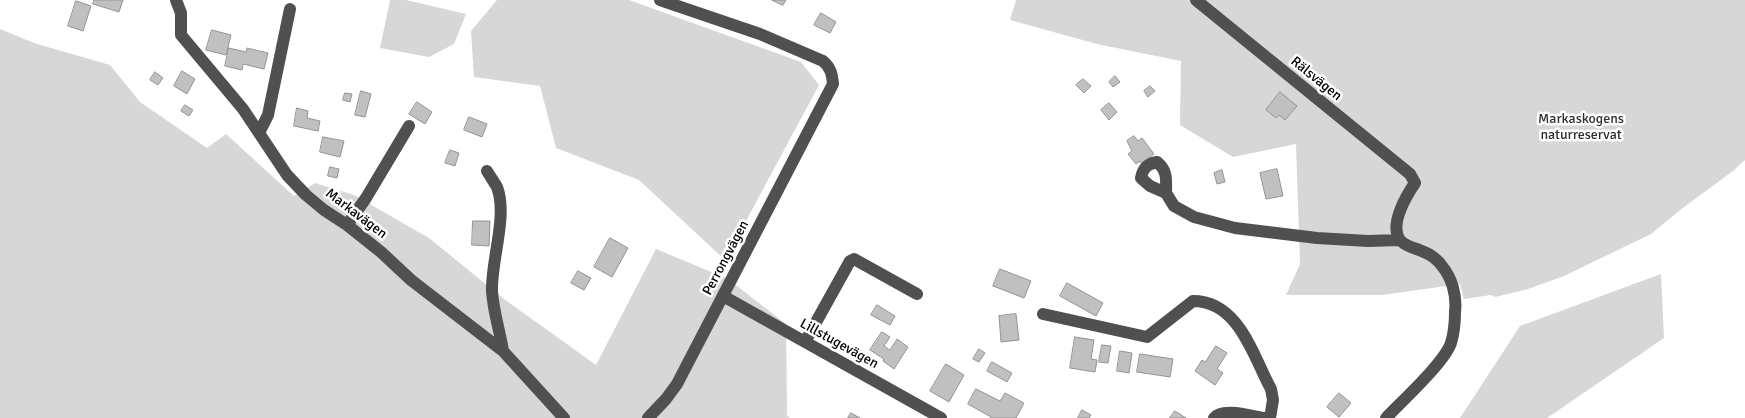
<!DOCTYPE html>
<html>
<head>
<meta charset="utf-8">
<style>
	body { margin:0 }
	canvas { display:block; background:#fff }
</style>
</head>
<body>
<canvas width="1745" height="418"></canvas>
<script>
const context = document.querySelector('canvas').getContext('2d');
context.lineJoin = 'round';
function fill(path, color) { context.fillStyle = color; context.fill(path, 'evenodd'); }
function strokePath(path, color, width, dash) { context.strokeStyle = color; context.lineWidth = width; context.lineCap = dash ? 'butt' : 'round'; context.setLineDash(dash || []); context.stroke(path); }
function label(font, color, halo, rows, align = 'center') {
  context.font = font + ' Signika,sans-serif'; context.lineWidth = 5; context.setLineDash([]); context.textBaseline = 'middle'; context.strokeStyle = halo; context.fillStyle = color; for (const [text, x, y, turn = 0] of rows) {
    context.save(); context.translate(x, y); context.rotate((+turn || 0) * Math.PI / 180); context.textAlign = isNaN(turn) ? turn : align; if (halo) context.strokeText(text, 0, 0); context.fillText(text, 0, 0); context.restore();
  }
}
fill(new Path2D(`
	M390,0H406L466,14L454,44L429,57L380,48Z
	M497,0H629L801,62L819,85L725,260L639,180L556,148L540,86L474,77L471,31Z
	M1016,0H1745V160L1733,171L1684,207L1651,234L1564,276L1528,289L1495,297L1491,295L1464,299L1460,284L1382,295H1286L1300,264L1296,144L1233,157L1180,125L1181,61L1097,44L1010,20Z
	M0,29L34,43L110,65L140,102L207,148L226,134L294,196L315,183L354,195L429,238L504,299L596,365L656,249L728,279L786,324L787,415L790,418H0Z
	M1661,274L1664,338L1547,418H1460L1520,326Z`), '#d7d7d7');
const building = new Path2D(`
	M94,0H123L119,12L93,4Z
	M772,0H786L783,5Z
	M76,1L91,6L83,31L68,26Z
	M821,13L836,22L830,33L814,25Z
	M212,30L231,35L226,55L206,50Z
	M229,48L246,52L247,48L268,53L264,69L243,64L242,70L225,66Z
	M182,71L195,79L187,94L174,86Z
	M155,72L163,78L158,85L150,80Z
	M1115,76L1120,82L1113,87L1109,82Z
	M1083,79L1091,86L1084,93L1076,85Z
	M1150,86L1155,91L1148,97L1144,91Z
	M361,91L371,94L365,117L355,115Z
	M1280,92L1297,106L1285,120L1279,115L1276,118L1266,110Z
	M345,93L352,94L350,102L343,100Z
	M417,102L432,112L425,124L409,114Z
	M1109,103L1117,112L1109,120L1101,110Z
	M185,105L193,110L189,116L181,111Z
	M297,108L308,111L307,118L320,121L318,131L294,126Z
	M469,117L487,124L482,137L464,130Z
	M1134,136L1138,141L1142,138L1154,154L1142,164L1140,161L1136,164L1128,154L1132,151L1127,141Z
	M323,137L344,141L340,157L320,152Z
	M450,150L459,153L455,166L445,163Z
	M330,167L339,169L337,178L328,176Z
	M1277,169L1283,196L1266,199L1260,173Z
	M1222,170L1225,182L1217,184L1214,173Z
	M473,221H490L489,246L472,245Z
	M610,238L628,248L612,277L594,267Z
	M1000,269L1031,281L1024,298L993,286Z
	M578,271L591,278L584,290L571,283Z
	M1067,283L1103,303L1096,316L1060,296Z
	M877,305L895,316L890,325L871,315Z
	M1016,314L1019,340L1001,342L999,316Z
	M882,332L890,337L884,346L890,350L897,339L908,347L894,369L883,361L884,359L870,350Z
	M1075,337L1094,340L1091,359L1097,360L1095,372L1070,368Z
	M1102,345L1111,346L1108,363L1099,362Z
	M1216,346L1227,353L1217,369L1223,373L1215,385L1195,371L1202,360L1205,362Z
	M979,349L985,353L979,362L973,359Z
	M1120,351L1132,353L1129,373L1117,371Z
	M1140,354L1173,359L1170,377L1137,372Z
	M992,362L1012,373L1007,382L987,371Z
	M946,364L964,375L949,402L930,391Z
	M976,389L1000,401L1005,393L1024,403L1016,418H991V417L968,404Z
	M1339,393L1351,403L1339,417L1327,407Z
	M1082,410L1091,415L1089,418H1078Z
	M1175,411L1186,418H1170Z
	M851,413L860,418H848Z`);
fill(building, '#c0c0c0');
strokePath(building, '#949494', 1);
strokePath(new Path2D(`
	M176,0L181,13V35L243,109L287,175L306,195L324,210L347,225L381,252L411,280L503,351L564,418
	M1196,0L1410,174L1415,183C1406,196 1389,225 1400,240C1405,247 1417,248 1424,252C1430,254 1438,260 1442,266C1452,278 1457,296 1455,312C1455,323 1454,333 1451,343C1444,363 1402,401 1386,418
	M259,133L268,115L290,9
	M487,171C490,176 494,182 497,187C508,216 491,260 492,291C493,311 500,331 503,351
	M1166,193C1166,180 1168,171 1157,162C1147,164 1143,168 1141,178L1150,186L1166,193L1174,206L1194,217L1235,228L1317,238L1368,241L1400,240
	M347,225L366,198L409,126
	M723,296L941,418
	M1043,314L1147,337L1193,301C1239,301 1253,356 1271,389L1273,400L1270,418
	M805,342L850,261L854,259L917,294
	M648,418L666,399L677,384L833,84C832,74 831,68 823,61L760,34L660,0
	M1214,418C1222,407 1251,416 1264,418`), '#505050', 12);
label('14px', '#000', '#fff', [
	["Rälsvägen",1316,79,39],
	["Markavägen",356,214,37],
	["Perrongvägen",726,258,-62],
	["Lillstugevägen",839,344,29]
]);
label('14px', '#2e2e2e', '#fff', [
	["Markaskogens",1581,119],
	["naturreservat",1581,135]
]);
</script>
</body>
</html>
